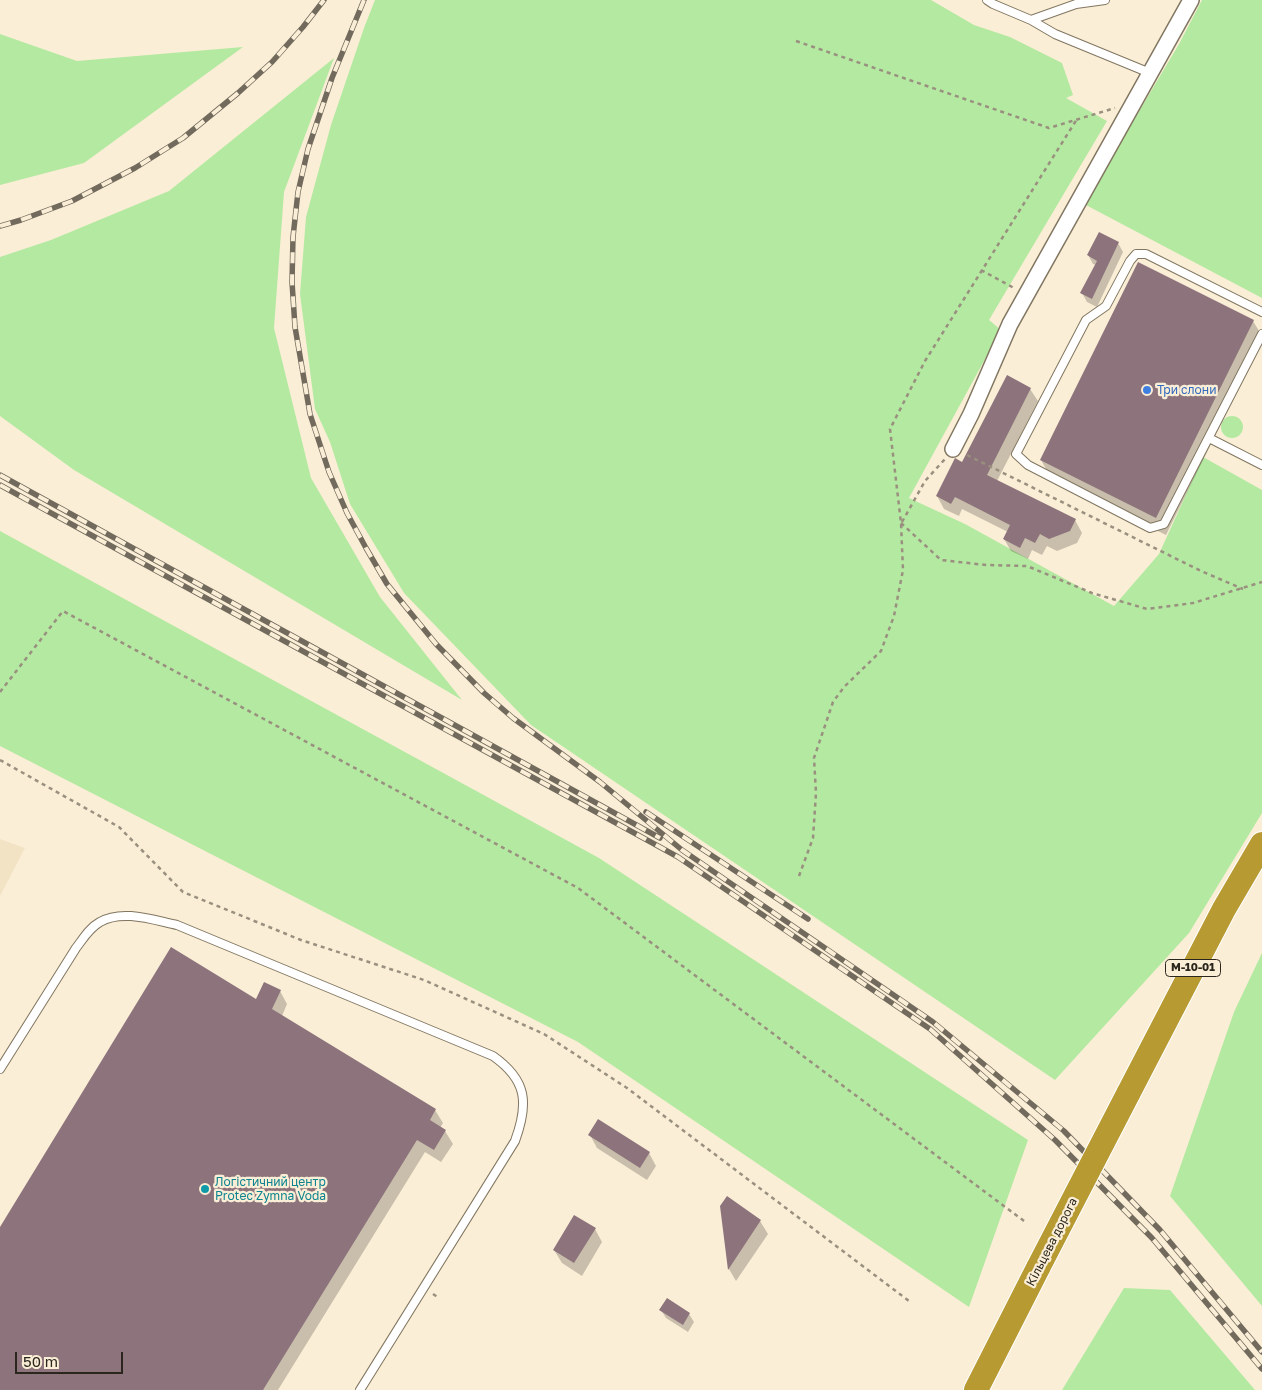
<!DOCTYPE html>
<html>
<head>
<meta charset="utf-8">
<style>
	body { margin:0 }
	#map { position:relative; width:1262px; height:1390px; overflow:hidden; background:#fbeed6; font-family:"Golos Text",sans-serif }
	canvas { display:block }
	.scale { position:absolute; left:15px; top:1352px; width:108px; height:22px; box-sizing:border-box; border:2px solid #2a261d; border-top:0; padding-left:6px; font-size:15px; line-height:18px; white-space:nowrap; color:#2a261d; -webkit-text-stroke:4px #fbeed6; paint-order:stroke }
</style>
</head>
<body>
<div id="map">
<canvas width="1262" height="1390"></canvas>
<div class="scale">50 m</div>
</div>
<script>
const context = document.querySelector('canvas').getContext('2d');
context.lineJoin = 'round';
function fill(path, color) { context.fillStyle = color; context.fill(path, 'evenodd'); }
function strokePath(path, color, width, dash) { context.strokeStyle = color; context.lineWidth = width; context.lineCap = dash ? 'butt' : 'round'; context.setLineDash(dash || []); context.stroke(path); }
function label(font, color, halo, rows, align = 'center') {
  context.font = font + ' "Golos Text",sans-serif'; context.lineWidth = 4.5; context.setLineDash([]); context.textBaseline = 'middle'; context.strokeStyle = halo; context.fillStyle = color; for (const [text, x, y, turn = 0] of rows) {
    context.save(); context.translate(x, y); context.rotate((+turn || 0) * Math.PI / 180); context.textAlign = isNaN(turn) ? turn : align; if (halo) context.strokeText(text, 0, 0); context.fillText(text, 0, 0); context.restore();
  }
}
fill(new Path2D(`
	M0,839L25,848L0,896Z`), '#f3e3c5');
fill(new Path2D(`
	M375,0H931L974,25L1010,37L1062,63L1073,95L1066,98L1107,121L989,320L1001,330L909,498L965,524L1114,606L1159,554L1203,457L1262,490V813L1189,933L1055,1080L531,725L404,593L350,504L330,442L315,409L300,294L306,217L331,125L364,28Z
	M1202,0H1262V298L1084,204L1179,44Z
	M0,34L77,61L243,47L84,163L0,185Z
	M334,58L284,192L274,328L311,478L380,597L462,700L74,470L0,416V257L51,240L169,191Z
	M1221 427a11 11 0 1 1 22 0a11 11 0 1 1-22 0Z
	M0,531L599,858L1028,1140L969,1307L578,1042L0,746Z
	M1262,953V1306L1170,1196L1234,1012Z
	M1124,1288L1170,1290L1255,1390H1062Z`), '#b4e9a1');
fill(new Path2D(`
	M1118,243L1123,252L1097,307L1087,302L1082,293L1096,265L1093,264L1088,255Z
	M1253,321L1262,336V341L1166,535L1051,478L1041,460Z
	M1030,389L1038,401L997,481L1075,520L1082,533L1077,543L1057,551L1047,546L1042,555L1032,550L1028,559L1011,551L1004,539L1008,532L962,509L959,516L944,509L937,496L963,464Z
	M280,991L287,1004L282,1016L435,1110L443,1123L440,1128L445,1131L453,1144L441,1162L425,1152L278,1390H0V1229L257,1001Z
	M590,1135L649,1153L656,1166L647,1180L597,1148Z
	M727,1198L760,1221L768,1234L736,1281L729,1269L721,1206Z
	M595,1229L602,1242L582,1276L562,1263L554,1250Z
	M661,1310L689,1314L694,1322L688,1332L666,1318Z`), '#0003');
fill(new Path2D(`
	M1099,232L1119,242L1092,299L1080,293L1097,261L1087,255Z
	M1138,262L1254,320L1156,518L1040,460Z
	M1007,375L1031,388L987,475L1076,519L1070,531L1049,539L1040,534L1035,543L1025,538L1020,548L1003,539L1010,525L955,497L951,504L936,496L955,458L962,462Z
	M171,947L256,999L264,982L281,990L272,1009L436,1109L430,1120L446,1130L434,1150L417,1140L263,1390H0V1227Z
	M598,1119L650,1152L640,1168L588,1135Z
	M727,1196L761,1220L728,1270L720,1206Z
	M574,1215L596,1228L574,1263L553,1250Z
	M667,1298L690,1313L683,1325L659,1310Z`), '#8c737c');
const service = new Path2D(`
	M987,0L993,4L1031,20L1055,34L1150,73
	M1031,20L1076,4L1105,0
	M1262,312L1146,254H1136L1130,261L1106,306L1086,320L1016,454L1028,465L1150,528L1164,524L1262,334
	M1209,438L1262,465
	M0,1069L76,948C83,939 89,928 100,922C122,909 153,920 177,925L493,1056C527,1080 529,1103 515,1141L360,1390`);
const minor = new Path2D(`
	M953,449L971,414L1010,324L1191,0`);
const trunk = new Path2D(`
	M1128,1094L1224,909L1262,844
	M976,1390L1039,1266`);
strokePath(service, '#817661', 10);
strokePath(minor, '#817661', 18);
strokePath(trunk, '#fff', 26);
strokePath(new Path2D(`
	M796,41L1049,128L1115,108
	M981,270L1014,288
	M967,455L1201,571L1243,589
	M902,522L925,481L945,459
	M901,523L941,560L986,565L1027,566L1092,593L1147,609L1193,603L1262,582
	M0,692L63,611L578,888L1024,1221
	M0,760L119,827L183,892L301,940L424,980L544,1034L627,1088L909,1301
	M799,876L813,838L816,793L814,758L833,702L844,687L881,651L894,616L903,570L901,523L890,429L925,361L1077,119
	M433,1294L439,1298`), '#99907f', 2.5, [4, 4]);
strokePath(service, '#fff', 8);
strokePath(minor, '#fff', 15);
strokePath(trunk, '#b89a33', 24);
const rail = new Path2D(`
	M364,0L332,78L308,149L298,192L293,237L292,282L295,327L310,414L329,472L347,513L366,548L387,584L436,644L484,693L513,718L600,782L682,850L933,1022L1064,1131L1160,1230L1262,1352
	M0,226L21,220L72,201L135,168L183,138L238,93L272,62L303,27L324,0
	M0,475L660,838
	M0,485L678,857L930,1029L1055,1140L1152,1238L1262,1369
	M646,812L808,919`);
strokePath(rail, '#726b5d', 5.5);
strokePath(rail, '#fbeed6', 4, [11]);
const trunkBridge = new Path2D(`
	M1039,1266L1128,1094`);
strokePath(trunkBridge, '#fff', 26, []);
strokePath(trunkBridge, '#b89a33', 24);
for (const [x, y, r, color] of [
	[1147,390,5,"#3f7fe0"],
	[205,1189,5,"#0f9aa8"]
]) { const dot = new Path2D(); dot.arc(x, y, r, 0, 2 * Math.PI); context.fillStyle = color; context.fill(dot); strokePath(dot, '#fbeed6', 2); }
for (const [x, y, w] of [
	[1193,968,55]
]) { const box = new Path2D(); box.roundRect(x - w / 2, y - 8.5, w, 17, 4); context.fillStyle = '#fbeed6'; context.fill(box); strokePath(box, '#2a261d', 1); }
label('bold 11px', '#2a261d', null, [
	["М-10-01",1193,968]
]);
label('12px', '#366cbe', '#fbeed6', [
	["Три слони",1157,390]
], 'left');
label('12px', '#0d838f', '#fbeed6', [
	["Логістичний центр",215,1182],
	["Protec Zymna Voda",215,1196]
], 'left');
label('12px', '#2a261d', '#fbeed6', [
	["Кільцева дорога",1052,1242,-63]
]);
</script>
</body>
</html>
